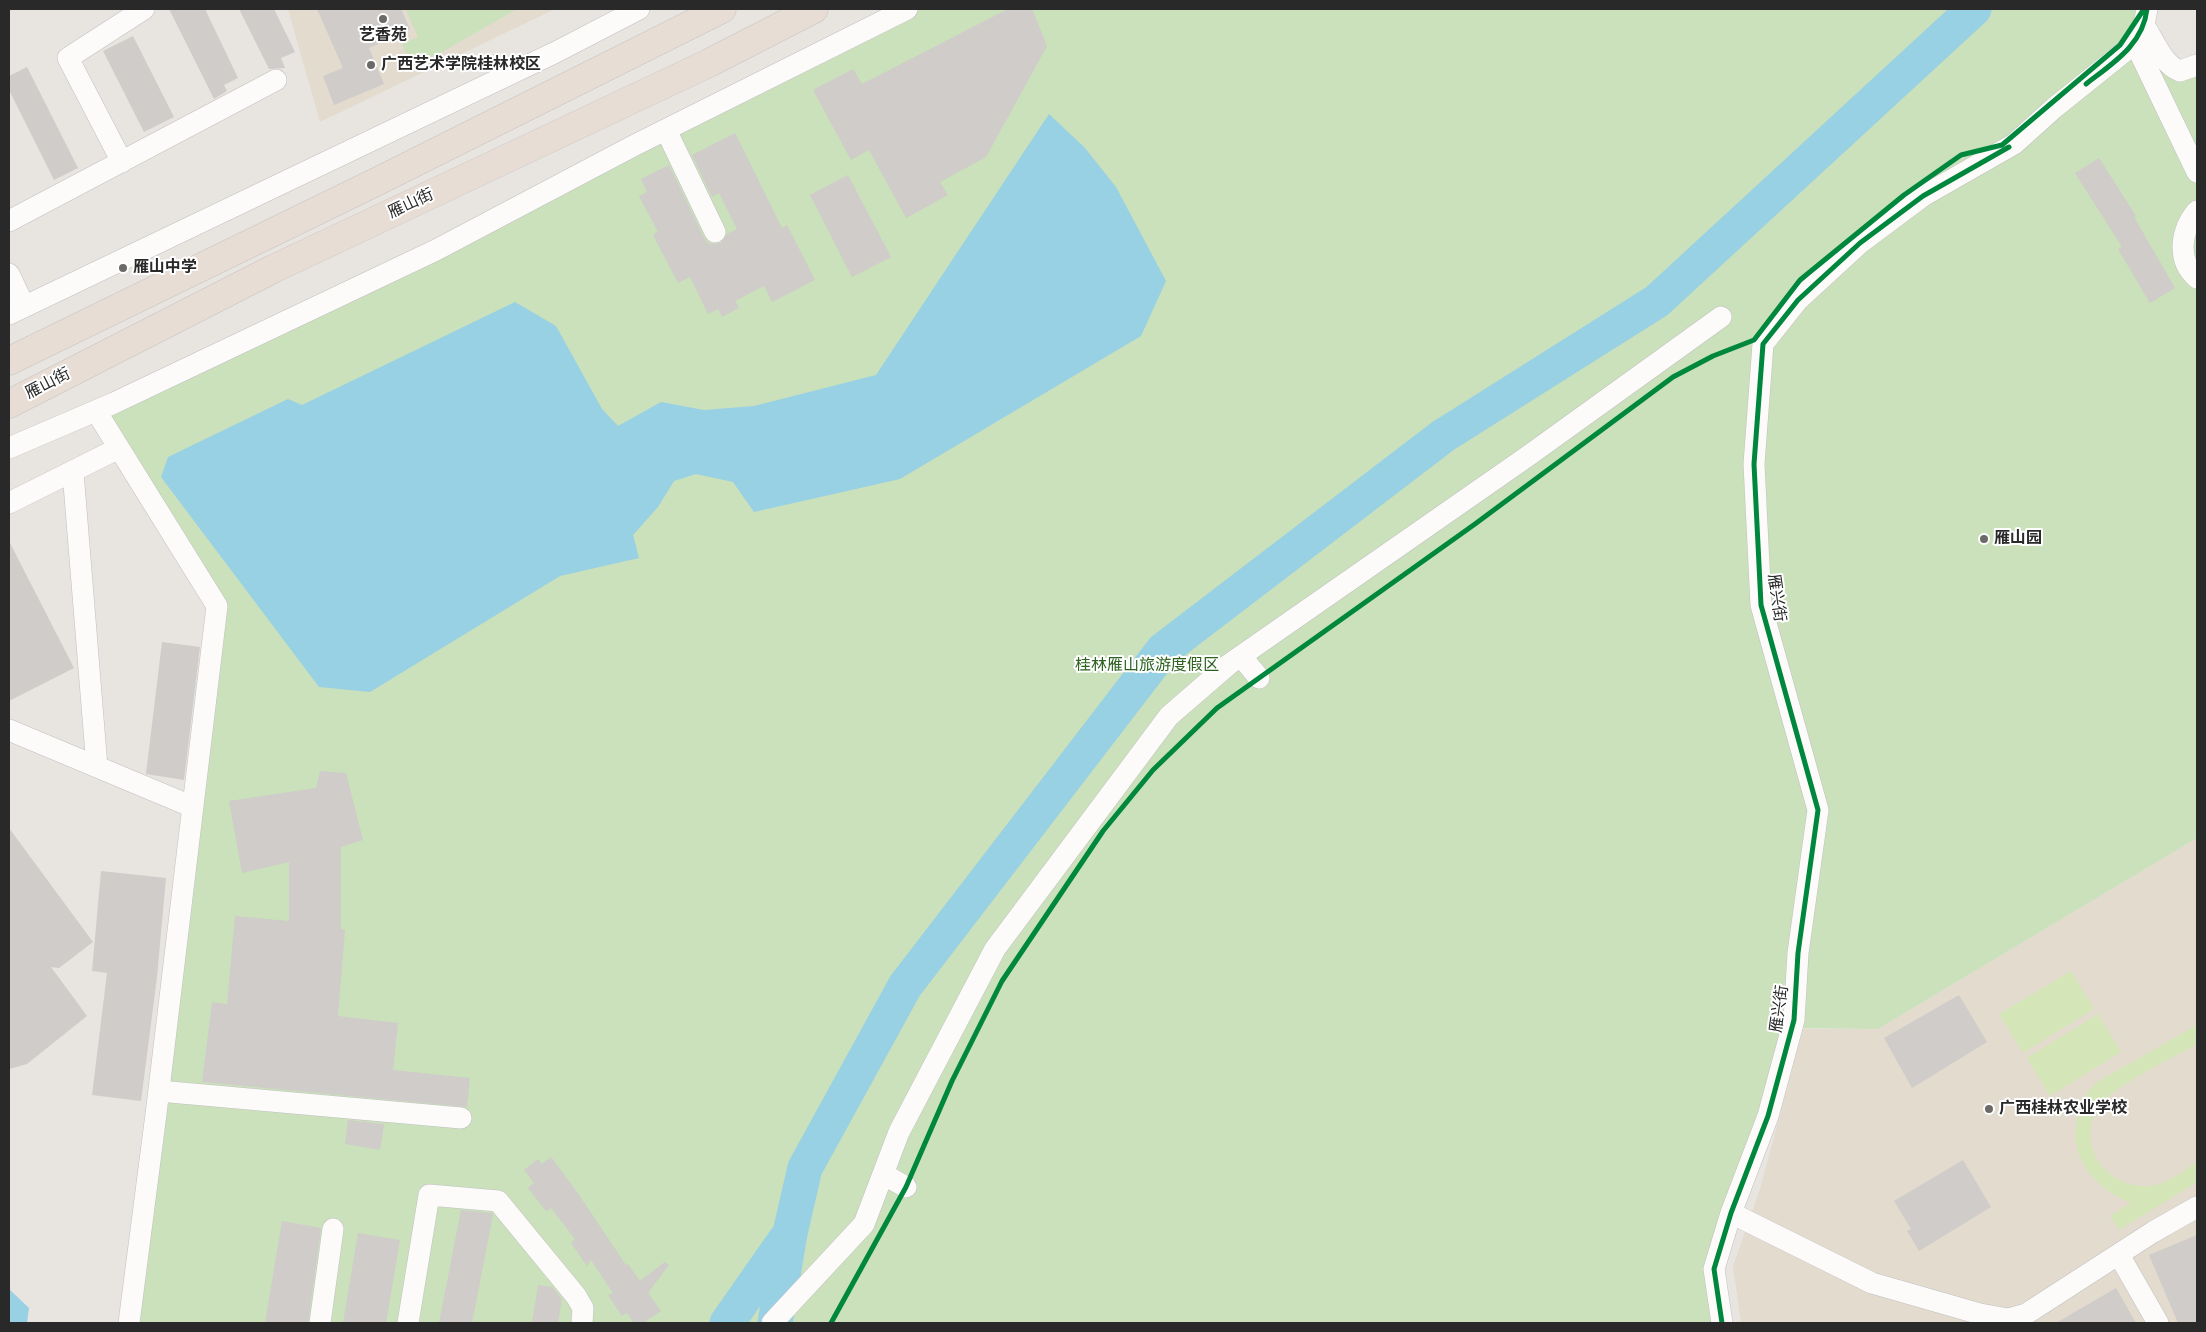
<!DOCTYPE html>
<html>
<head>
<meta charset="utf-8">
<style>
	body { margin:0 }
	#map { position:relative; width:2206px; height:1332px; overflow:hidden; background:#e8e4e0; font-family:"Varela Round",sans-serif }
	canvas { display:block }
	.frame { position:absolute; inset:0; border:10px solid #292929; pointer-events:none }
</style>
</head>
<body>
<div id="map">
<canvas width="2206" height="1332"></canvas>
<div class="frame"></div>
</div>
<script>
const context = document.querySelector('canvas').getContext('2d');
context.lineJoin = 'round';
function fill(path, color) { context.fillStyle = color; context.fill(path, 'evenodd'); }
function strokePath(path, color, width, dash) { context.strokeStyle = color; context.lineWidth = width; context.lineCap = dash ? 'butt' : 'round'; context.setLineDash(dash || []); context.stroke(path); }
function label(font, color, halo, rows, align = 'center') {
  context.font = font + ' "Varela Round","Noto Sans SC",sans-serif'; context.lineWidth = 4; context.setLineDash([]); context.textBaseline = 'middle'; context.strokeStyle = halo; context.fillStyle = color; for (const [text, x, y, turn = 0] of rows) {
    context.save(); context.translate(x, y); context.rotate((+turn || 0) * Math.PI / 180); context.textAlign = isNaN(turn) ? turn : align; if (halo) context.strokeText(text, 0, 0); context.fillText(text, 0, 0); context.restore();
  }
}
fill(new Path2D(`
	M288,9H555L320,122Z
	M2197,838V1323H1741L1733,1266L1760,1189L1803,1029H1878Z`), '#e2dbce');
fill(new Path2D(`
	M406,9H517L414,68L402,44L418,37Z
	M907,9H2147L2162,54L2197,65V838L1878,1029L1792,1028L1714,1269L1722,1323H129L217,607L96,411Z`), '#cae1bb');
fill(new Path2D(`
	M2071,971L2094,1009L2023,1053L1999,1014Z
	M2098,1014L2121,1052L2050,1096L2027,1058Z
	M2197,1025V1044C2173,1058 2117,1084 2101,1104C2072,1142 2106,1190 2150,1186C2168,1184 2183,1171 2197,1162V1182L2119,1230L2110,1216L2131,1203C2093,1188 2065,1154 2079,1112C2083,1100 2088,1090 2097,1082Z`), '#d4e5b8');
fill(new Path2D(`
	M1049,114L1085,148L1116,187L1166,281L1141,336L900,479L754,512L733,482L696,474L674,481L658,507L633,535L639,558L560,576L370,692L319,687L161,477L168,457L288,399L302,405L515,302L556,326L602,409L618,426L661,402L704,410L754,406L876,375Z
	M9,1289L29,1308L27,1323H9Z`), '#98d0e4');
strokePath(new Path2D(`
	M727,1323L785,1240
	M775,1323L790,1233L805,1168L905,986L1163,650L1443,436L1657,301L1974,9`), '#98d0e4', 35);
fill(new Path2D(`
	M169,9H205L238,78L224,85L227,91L214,99Z
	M239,9H274L295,52L281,58L285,68L269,69Z
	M317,9H401L410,29L369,48L384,84L334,105L323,76L343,68Z
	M1008,9H1032L1047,46L986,157L940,182L948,195L906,218L869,150L851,160L813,90L853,69L862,84Z
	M133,36L174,117L144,132L103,51Z
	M27,67L78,168L54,180L9,90V76Z
	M735,133L782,228L787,225L815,280L772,302L764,286L735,301L739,308L722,317L718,309L708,314L690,277L678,283L653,235L658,232L639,196L647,192L641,179L669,165L704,238L709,244L721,243L727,234L737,229L719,193L712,197L692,155Z
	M2099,158L2136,216L2134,217L2175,288L2150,303L2118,249L2122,247L2075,173Z
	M848,175L891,257L852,277L810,195Z
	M9,541L74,668L9,701Z
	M162,642L200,647L184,780L146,774Z
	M320,771L346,773L363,840L341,847V929L345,930L338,1016L398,1023L393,1070L470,1078L467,1107L202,1082L212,1002L227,1004L235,916L289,921V862L242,873L229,801L316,788Z
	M9,828L93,942L59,968L51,967L87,1016L27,1064L9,1069Z
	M101,871L166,878L157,977L141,1101L92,1095L107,973L92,971Z
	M1959,995L1987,1042L1912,1088L1884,1038Z
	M348,1120L384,1124L380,1150L345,1144Z
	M551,1157L577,1192L626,1265L628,1264L640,1281L665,1262L669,1265L648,1293L661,1311L643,1323H634L627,1313L622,1316L608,1295L613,1293L591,1260L587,1266L571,1243L575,1239L551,1208L546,1211L528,1188L534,1183L524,1170L538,1159L542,1164Z
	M1963,1160L1991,1207L1919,1251L1907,1231L1911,1229L1894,1201Z
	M461,1210L492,1213L493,1215L472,1323H439Z
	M282,1221L321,1228L308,1323H265Z
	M358,1233L400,1240L386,1323H343Z
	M2197,1235V1323H2178L2149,1255Z
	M538,1285L552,1287L562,1299L558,1323H532Z
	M2116,1288L2136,1323H2056Z`), '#cfccc9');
const minor = new Path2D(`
	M2144,25C2154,40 2163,65 2180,71L2197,65
	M2135,43L2197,172
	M666,130L715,232
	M122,162L68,58L144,9
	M2197,211C2181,230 2176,260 2197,278
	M9,221L276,80
	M9,274L24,306
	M9,314L556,52L639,9
	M96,411L217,606L156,1114L129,1323
	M9,448L114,403L436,250L635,145L907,9
	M73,472L97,767
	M9,503L119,448
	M1241,656L1259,678
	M9,730L193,807
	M159,1091L461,1118
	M883,1174L906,1187
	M1731,1213L1872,1283L1980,1314L2008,1319L2026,1314L2153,1232L2197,1207
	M2119,1255L2158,1323
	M320,1323L333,1229
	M408,1323L429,1195L498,1201L576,1296L583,1308L582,1323
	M772,1323L864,1224L899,1132L995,949L1169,716L1228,665L1528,456L1721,317
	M1722,1323L1714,1269L1731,1213L1768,1116L1794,1020L1798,953L1818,810L1761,605L1754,464L1763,344L1798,300L1860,243L1923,196L2014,144L2054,108L2135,43L2144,25L2147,9`);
const highway = new Path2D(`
	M9,361L374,183L722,9
	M9,404L273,269L709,63L814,9`);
strokePath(minor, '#c1c0c1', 22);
strokePath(highway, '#c4c3c1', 29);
strokePath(minor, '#fcfbfa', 21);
strokePath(highway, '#e8ddd4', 28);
strokePath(new Path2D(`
	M2086,84C2113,63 2143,45 2147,9
	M831,1323L906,1187L952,1081L1002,981L1103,831L1153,770L1217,708L1475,524L1673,377L1713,356L1754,340L1800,280L1904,195L1961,155L2002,145L2120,45L2144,9
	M1722,1323L1714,1269L1731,1213L1768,1116L1794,1020L1798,953L1818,810L1761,605L1754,464L1763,344L1798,300L1860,243L1923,196L2009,147`), '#00873e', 5);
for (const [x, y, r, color] of [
	[383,19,5,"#6c6a69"],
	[371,65,5,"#6c6a69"],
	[123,268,5,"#6c6a69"],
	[1984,539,5,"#6c6a69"],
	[1989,1109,5,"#6c6a69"]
]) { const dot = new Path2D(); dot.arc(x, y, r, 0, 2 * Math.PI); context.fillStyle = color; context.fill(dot); strokePath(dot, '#fff', 2); }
label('bold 16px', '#292929', '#fff', [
	["艺香苑",383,36,"center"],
	["广西艺术学院桂林校区",381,65],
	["雁山中学",133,268],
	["雁山园",1994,539],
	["广西桂林农业学校",1999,1109]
], 'left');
label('16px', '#292929', '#fff', [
	["雁山街",411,204,-25],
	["雁山街",48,384,-27],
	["雁兴街",1776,598,82],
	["雁兴街",1780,1009,-82]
]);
label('16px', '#2c611e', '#fff', [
	["桂林雁山旅游度假区",1147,666]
]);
</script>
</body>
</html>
